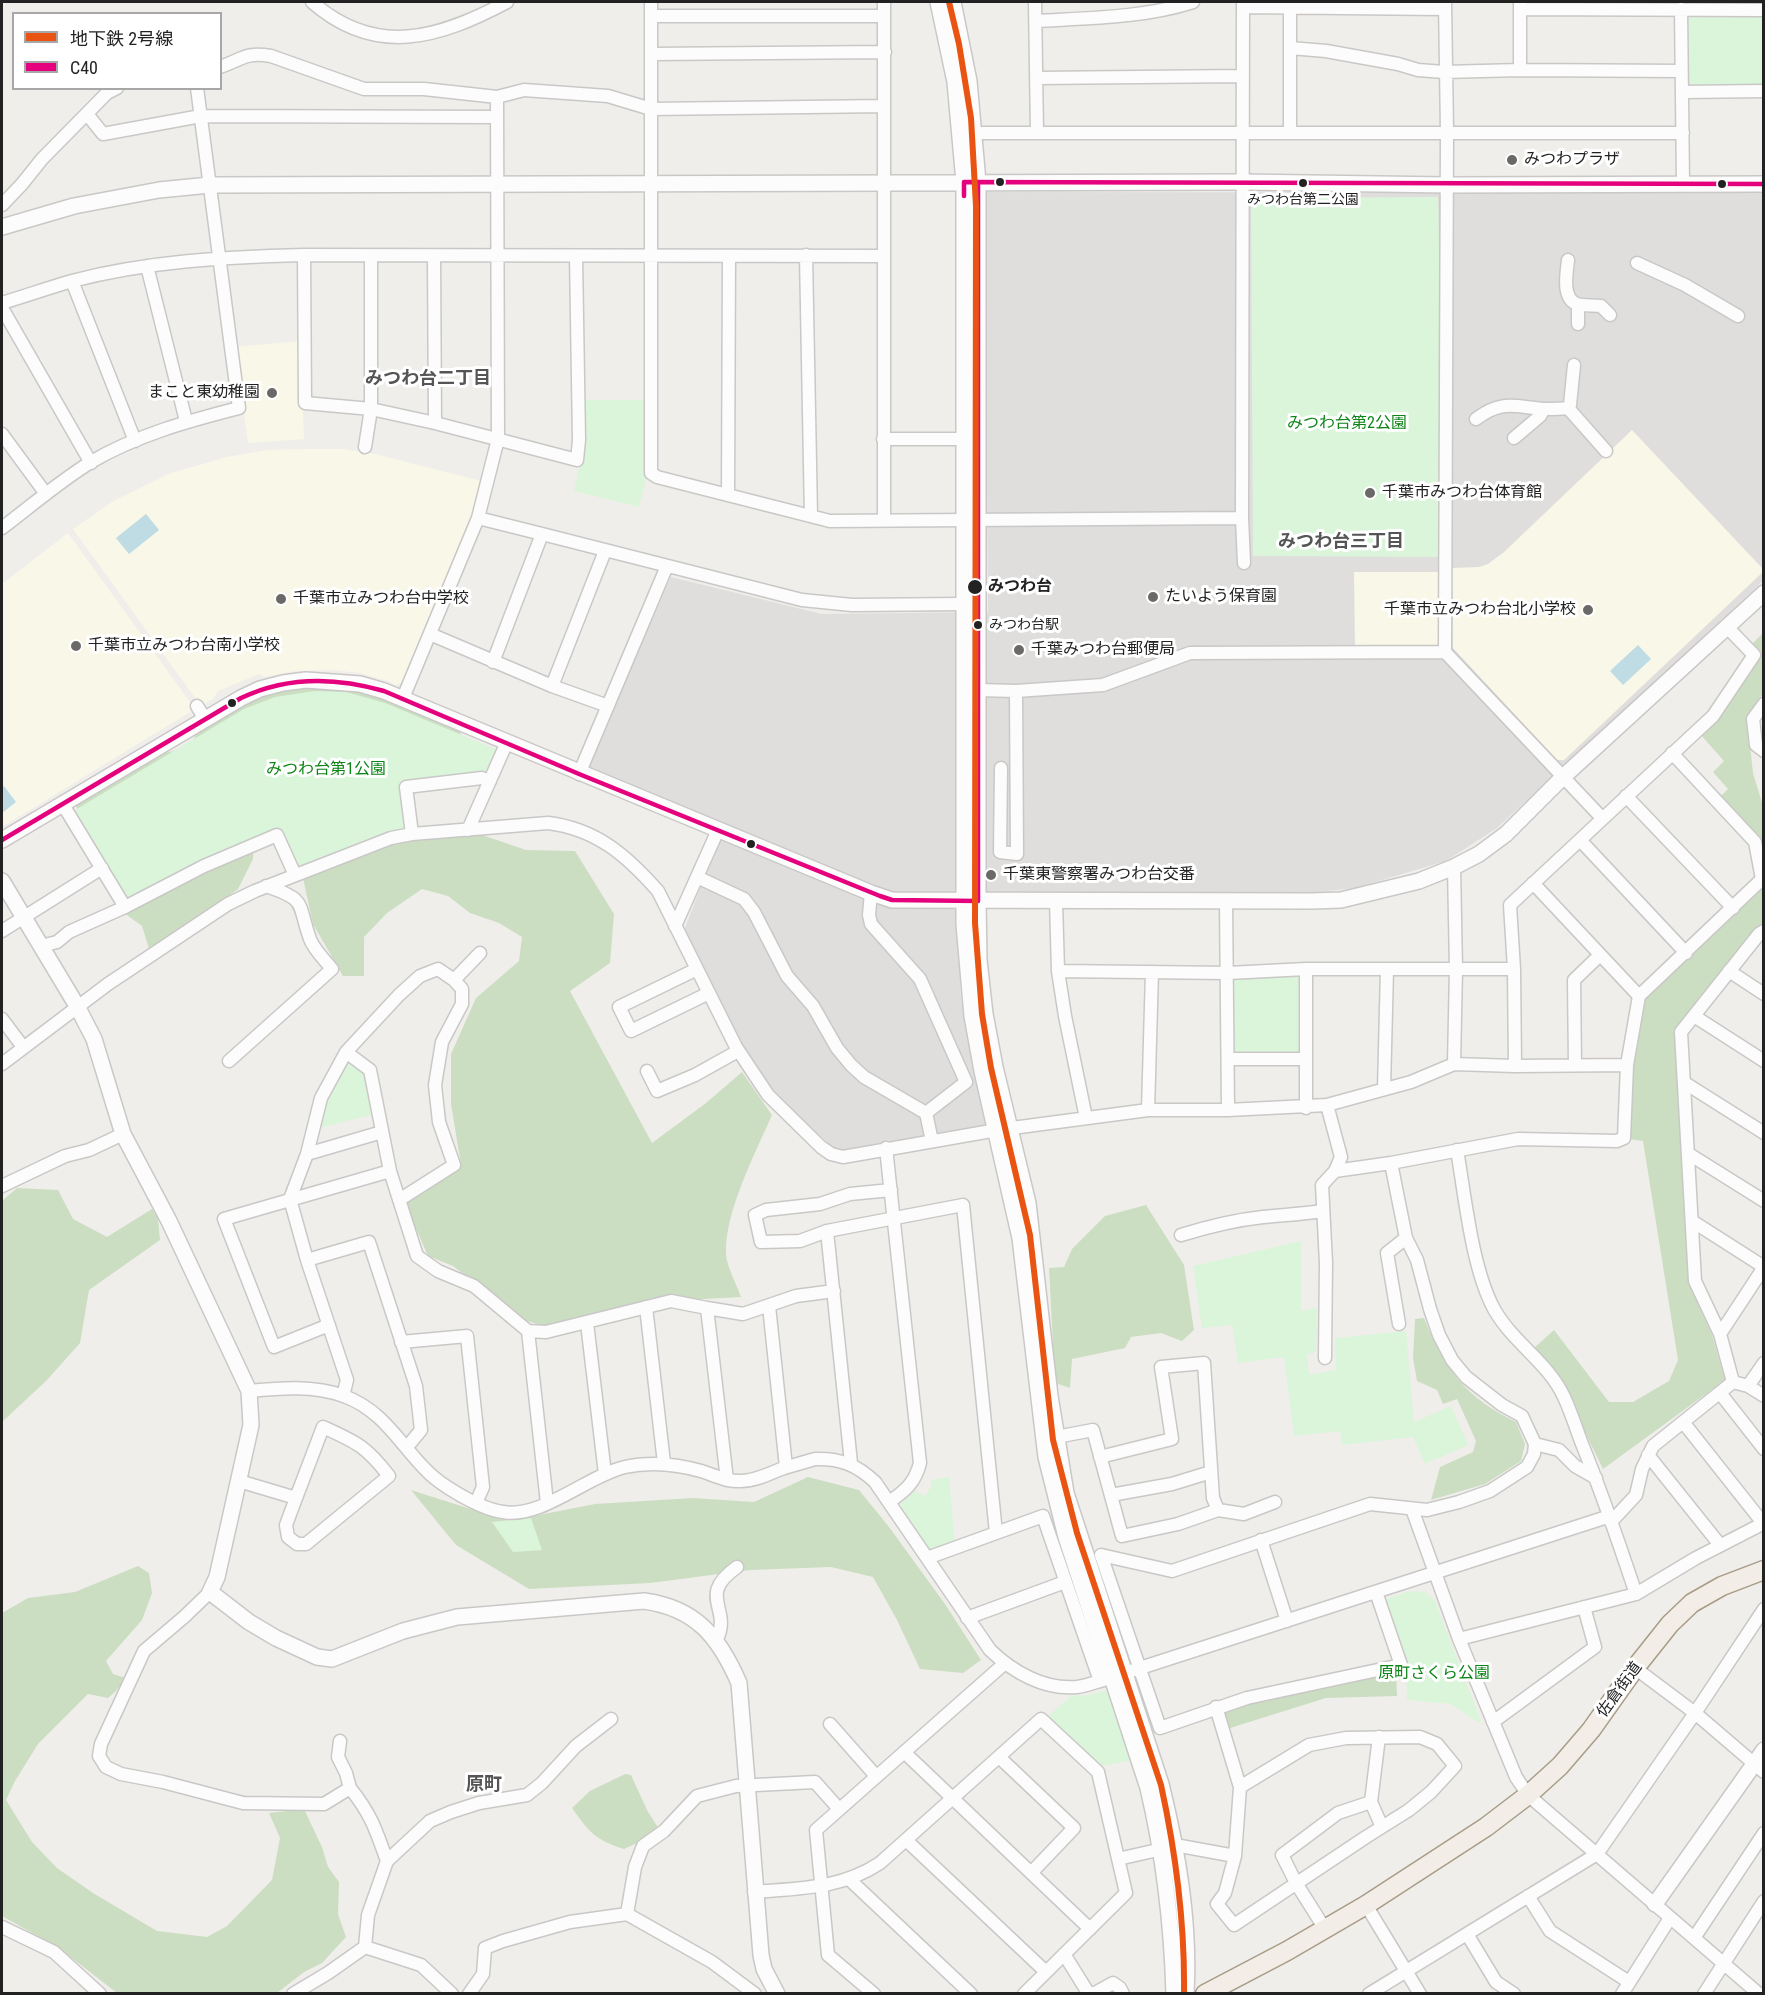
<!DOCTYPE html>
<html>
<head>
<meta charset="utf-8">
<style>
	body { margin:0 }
	#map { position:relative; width:1765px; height:1995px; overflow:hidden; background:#f0eeeb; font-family:"Roboto Condensed","Noto Sans JP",sans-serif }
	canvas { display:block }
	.frame { position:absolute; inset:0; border:3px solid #222; pointer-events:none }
	.legend { position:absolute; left:12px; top:12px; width:210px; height:78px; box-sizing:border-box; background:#fff; border:2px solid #a7a7a7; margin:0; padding:8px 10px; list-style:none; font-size:18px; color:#222 }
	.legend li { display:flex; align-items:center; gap:12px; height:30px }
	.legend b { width:30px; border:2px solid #a7a7a7 }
</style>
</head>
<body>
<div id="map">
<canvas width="1765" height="1995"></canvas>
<div class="frame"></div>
<ul class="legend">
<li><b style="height:8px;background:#ea5413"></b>地下鉄 2号線</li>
<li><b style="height:8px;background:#e5007d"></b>C40</li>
</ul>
</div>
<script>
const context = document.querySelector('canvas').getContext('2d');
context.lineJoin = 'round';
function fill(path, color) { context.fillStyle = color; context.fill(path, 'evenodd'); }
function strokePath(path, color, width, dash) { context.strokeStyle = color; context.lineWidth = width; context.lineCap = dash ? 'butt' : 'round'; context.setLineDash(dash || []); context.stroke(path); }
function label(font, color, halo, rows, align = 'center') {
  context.font = font + ' "Roboto Condensed","Noto Sans JP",sans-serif'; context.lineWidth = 6; context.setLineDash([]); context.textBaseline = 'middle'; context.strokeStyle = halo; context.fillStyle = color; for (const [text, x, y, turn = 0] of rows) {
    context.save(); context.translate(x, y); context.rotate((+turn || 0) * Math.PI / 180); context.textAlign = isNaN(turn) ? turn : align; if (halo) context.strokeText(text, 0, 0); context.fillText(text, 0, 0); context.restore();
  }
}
fill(new Path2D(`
	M985,192L1763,193V581L1497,828L1446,861L1355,888L1309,893L955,895L961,999L987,1126L843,1152L836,1150L772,1092L742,1049L683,933L724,826L586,771L671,577L822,614L988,612Z`), '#dfdedc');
fill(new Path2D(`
	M300,341L304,439L248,443L235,347Z
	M1632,430L1763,569L1764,571L1564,760H1557L1453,648L1452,568L1479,567L1488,564L1504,552Z
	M311,449H343L375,454L481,481L470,522L404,681L396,685L388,681L360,673L332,670L296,671L264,677L259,674L218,691L213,699L201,706L73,529L115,500L171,473L227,457L267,450Z
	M68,533L195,709L2,827V584Z
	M1354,572H1441V648L1355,647Z`), '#f8f7e8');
fill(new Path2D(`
	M1763,633V694L1747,719L1753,773L1763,806V859L1760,839L1720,797L1728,789L1713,772L1724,761L1700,734L1759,653L1751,645Z
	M313,684L376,692L457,728L472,752L392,782L385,809L424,828L482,835L526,850L575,851L614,914L610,963L570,991L652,1143L706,1103L742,1072L772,1115C755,1154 725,1211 726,1253C726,1265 737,1285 741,1297L666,1301L543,1326L525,1320L453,1266L428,1256L404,1201L461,1165L451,1104V1054L476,998L519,961L522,937L499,923L470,913L448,896L422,889L387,913L364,937V976H343L313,924L301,869L280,828L254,835L253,859L238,889L150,952L142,926L124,913L95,838L74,803L158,755L191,746L199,726L257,696Z
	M1763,885V926L1756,930L1675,1031L1690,1287L1712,1335L1725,1380L1603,1469L1558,1377L1533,1349L1554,1330L1609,1402H1633L1669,1381L1678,1360L1643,1141L1628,1139L1630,1066L1643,999Z
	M17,1188L58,1190L73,1219L107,1237L152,1209L158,1219L160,1240L89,1290L80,1343L47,1380L2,1422V1201Z
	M1146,1205L1184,1265L1194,1330L1182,1341L1161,1333L1131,1337L1125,1348L1072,1359L1070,1388L1055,1383L1049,1268L1064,1267L1072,1249L1105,1216Z
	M1424,1318C1445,1370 1465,1397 1516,1422L1525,1444L1521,1461L1485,1484L1431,1500L1440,1467L1473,1452L1476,1441L1457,1399L1443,1404L1437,1390L1417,1381L1413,1358L1415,1319Z
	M808,1477L859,1490L889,1527L945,1604L981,1660L963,1673L920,1669L897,1620L873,1577L831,1567L750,1570L650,1583L529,1589L456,1545L411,1490L508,1521L595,1504L693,1498L754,1502Z
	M138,1566L149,1573L152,1593L142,1620L106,1661L113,1674L126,1678L116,1691L108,1698L88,1694L38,1744L15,1781L6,1800L32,1842L57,1868L93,1893L157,1931L207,1937L227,1926L272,1880L280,1838L269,1813L304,1809L322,1847L328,1867L339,1882L338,1914L346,1937L322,1963L304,1972L277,1993H117L59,1948L2,1916V1613L28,1598L75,1592Z
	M1396,1672L1397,1696L1326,1698L1227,1729L1222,1710L1246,1703Z
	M625,1774L631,1775L648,1812L661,1832L624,1849C594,1839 590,1833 572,1808L590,1791Z`), '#cbdec1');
fill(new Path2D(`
	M1690,13H1762V89H1686V17Z
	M1438,197L1445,557L1253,556L1251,198Z
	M584,400H645L648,404V471L639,507L574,491L580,464V405Z
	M315,691L346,692L385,703L500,751L489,776L403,786L408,832L295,871L280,833L125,904L70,813L244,709L275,697Z
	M1296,972L1302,979L1301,1053H1231L1230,977Z
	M344,1060H349L366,1074L375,1114L319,1128L324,1097Z
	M1301,1241V1311L1317,1308L1316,1352L1307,1354L1309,1375L1336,1370L1335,1338L1406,1331L1414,1422L1451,1406L1468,1445L1425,1464L1413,1437L1342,1445L1340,1431L1294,1436L1284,1357L1238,1363L1232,1325L1202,1328L1193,1266Z
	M949,1477L955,1544L933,1551L929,1549L902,1508V1503L915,1491L925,1496L932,1485L931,1480Z
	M531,1518L542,1550L513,1552L492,1522Z
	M1418,1591L1427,1593L1435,1601L1481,1721L1477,1722L1451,1704L1407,1700L1406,1672L1385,1605L1387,1599L1406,1592Z
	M1108,1690L1132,1760L1099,1767L1046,1718L1071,1696L1089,1695Z`), '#daf5da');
fill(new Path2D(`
	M146,514L159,530L129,554L116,538Z
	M1638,645L1651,659L1623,685L1610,671Z
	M4,786L16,802L2,813V788Z`), '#bfdbe3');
const minor = new Path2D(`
	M312,2C376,58 439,38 507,2
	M651,2V473L657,477L830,521L1242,518
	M1035,2L1037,133
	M1243,2L1242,518L1244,563
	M1445,2L1447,132L1445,652L1602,818
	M1243,7L1444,9
	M1290,8V133
	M1520,9L1764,10
	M1681,9L1683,184
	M651,16H884
	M1036,21C1088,18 1143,18 1193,2
	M1290,48L1326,51L1398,64L1418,70L1444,72L1520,70V2
	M651,54L885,52
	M220,67C243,59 245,52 271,56L364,89H424L497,97L524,90L608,96L651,109L884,106
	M1520,70L1681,71
	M1036,78L1243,76
	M1682,92L1764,91
	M87,114L103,134L201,116L497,117
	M974,133H1683
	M2,205L22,184L42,159L107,93L117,88
	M304,255L305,403L371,409L435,423L577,460L579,440L576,256
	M806,255L811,516
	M434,256L435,423
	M1568,260C1567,272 1561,298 1577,304C1583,306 1594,305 1601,306L1610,315
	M1637,263L1685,285L1738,316
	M147,266L186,421
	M72,281L135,441
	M2,303C25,296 48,288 72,281C148,261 226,257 304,255L883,256
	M1578,305V324
	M2,308L91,463
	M1574,365L1570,405L1568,408L1606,451
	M1476,419C1502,399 1515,407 1544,409C1552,409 1560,409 1568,408
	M2,434L46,494
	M1514,438L1540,416L1544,409
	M883,439H965
	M365,447L371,409V256
	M728,494L729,256
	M478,518L542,534
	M884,520V2
	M2,528C31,506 60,481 91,462C137,435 188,421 239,408L197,88
	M430,634L552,686L608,706
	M493,662L542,534L802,600L852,605L963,604
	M552,686L605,551
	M978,690L1016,691L1103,685L1190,653L1445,652
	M403,698L478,518L498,439L497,97
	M1764,704L1753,719L1756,745L1764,751
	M197,706L205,719
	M1001,768L1000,852L1017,854L1016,691
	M579,774L667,566
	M1626,796L1733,908
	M62,803L125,907
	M468,830L507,742
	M412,834L406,787L482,778L490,781
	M1580,840L1686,953
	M697,877L744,899L754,912L787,976L813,1006L837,1048L851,1065L864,1077L926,1113L932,1141
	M1533,883L1639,996
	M871,893L869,915L871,924L920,979L966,1082L926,1113
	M1056,901L1058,971L1065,1016L1086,1118
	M1226,902L1228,1110
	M675,926L718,830
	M2,931L102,868
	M1764,931L1759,934L1681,1032L1695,1281L1720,1334L1733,1382L1748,1386L1764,1396
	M41,946L57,942L69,932L125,907L204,866L277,835L295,875
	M697,969L619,1007L631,1031L709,993
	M1058,971L1228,973L1306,969H1514
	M1729,971L1764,994
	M454,980L480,953
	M1694,1016L1764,1061
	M2,1019L23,1047
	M1228,1059H1306
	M229,1061L332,969C325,960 314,950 310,939C297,903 308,900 266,886
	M2,1064L108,984L228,904L255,891L391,838L412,834L548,823C597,829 627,856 658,891L736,1047L768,1095L821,1147L831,1154L843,1157L997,1130L1148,1110H1228L1327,1105L1341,1157L1335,1171L1391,1163L1518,1139L1617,1141L1624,1138L1627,1065L1639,996L1762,879L1755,842L1672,753
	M1454,1064L1456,969L1454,867
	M1575,1065L1574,980L1600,955
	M1515,1066L1514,969L1510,905L1713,716L1754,655L1727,627
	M647,1071L657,1091L695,1075L738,1051
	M1685,1083L1764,1133
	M1384,1089L1387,969
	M1327,1105L1411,1082L1454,1064L1515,1066L1627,1065
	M1306,1108V969
	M1148,1110L1152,972
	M886,1148L920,1463C915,1483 905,1491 889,1502
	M1457,1150C1465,1196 1472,1269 1494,1309C1513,1343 1548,1362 1564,1397C1571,1412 1576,1428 1582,1444C1602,1493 1619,1543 1636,1594
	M307,1154L321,1098L346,1052
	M1689,1154L1764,1201
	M1391,1163L1406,1238L1417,1260L1430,1309L1439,1335L1452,1360L1466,1377L1502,1405L1522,1416L1535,1444
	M2,1186L65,1156L89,1150L123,1134
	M891,1190L850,1194L820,1204L766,1210L755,1215L761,1242L800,1241L827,1231L963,1205L996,1533
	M399,1200L454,1165L439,1122L435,1085L442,1042L462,1004V989L454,980L438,969L420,976L399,995L346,1052L370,1070L390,1171L417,1256L438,1271L474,1286L528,1331L546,1332L671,1301L707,1308
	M1692,1221L1764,1267
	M827,1231L851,1463
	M1181,1235C1207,1227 1235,1220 1263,1217C1283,1215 1303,1214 1323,1211
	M307,1260L369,1242L416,1386L421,1430L407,1447
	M769,1306L786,1467
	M646,1307L664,1463
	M587,1323L605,1474
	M1399,1324L1387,1253L1406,1238
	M329,1325L274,1347L224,1219L390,1171
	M528,1331L547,1503
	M1720,1334L1764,1267
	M401,1342L467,1336L483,1487L476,1503
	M1325,1358L1326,1263L1322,1185L1335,1171
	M1748,1386L1764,1363
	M249,1391C281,1388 313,1385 344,1396C382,1410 398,1441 424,1468C439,1485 480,1509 503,1512C541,1519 587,1476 625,1467C652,1461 676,1464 701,1471C714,1475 727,1482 741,1481C756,1481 770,1473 784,1468C794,1465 805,1462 815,1459C840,1458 857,1465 875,1482L990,1650C1013,1672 1044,1690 1077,1687C1085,1686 1093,1683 1100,1681L1610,1516
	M1720,1393L1764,1449
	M343,1396L347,1380L307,1260L290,1199L307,1154L382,1132
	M1683,1422L1763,1523
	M1056,1437L1093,1430L1122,1536L1178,1524L1218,1510L1244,1514L1275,1502
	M1648,1455L1720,1545
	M1100,1457L1172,1439L1161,1367L1204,1363L1213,1498L1218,1510
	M727,1480L707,1308L743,1314L796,1296L834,1291
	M239,1481L296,1498L323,1427C356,1442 366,1446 389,1476L306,1544H297L288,1537L286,1525L296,1498
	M1111,1495L1172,1484L1211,1472
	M1412,1509L1459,1639L1516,1777L1528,1795L1759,1994
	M1611,1522L1636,1495L1642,1469L1653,1446L1733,1382
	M1261,1540L1287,1621
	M927,1558L1043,1516L1100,1681
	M210,1592L184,1617L144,1651L101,1744L99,1756L106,1767L121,1774L163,1782L243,1803L324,1804L350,1788C371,1814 376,1830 387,1861
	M1376,1592L1401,1665L1247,1698L1160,1728L1101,1555L1172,1571L1370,1504L1427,1510L1459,1502L1490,1491L1527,1467L1534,1454L1535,1444L1559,1450L1575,1466L1596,1478
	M967,1618L1065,1582
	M717,1639C732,1608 696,1596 737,1567
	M1459,1639L1636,1594L1696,1558L1764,1523
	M1635,1668L1695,1713L1764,1772
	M1216,1707L1240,1787L1235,1856L1225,1893L1217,1904L1234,1925L1366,1837L1409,1810L1431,1792L1455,1766L1437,1744L1420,1737L1346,1738L1309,1745L1240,1787
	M1493,1722L1595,1647L1584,1607
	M830,1724L876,1776
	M1379,1737L1371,1802L1382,1827
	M340,1741L338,1757L346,1773L350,1788
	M904,1752L1090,1929
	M999,1757L1074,1828L1031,1873
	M906,1840L1046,1972
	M1175,1845L1235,1856
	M1118,1859L1162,1849
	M850,1880L971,1994
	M754,1892C800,1888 841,1889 880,1863L1041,1719L1098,1772L1126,1893L1024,1994
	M1528,1896L1550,1931L1629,1982
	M1366,1905L1420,1994
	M627,1914L635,1867L643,1846L664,1831L697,1796L736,1786L815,1782L839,1809
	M2,1927L54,1952L100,1994
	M1325,1929L1296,1883L1282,1855L1338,1813L1371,1802
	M1467,1934L1496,1982L1514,1994
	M1694,1938L1764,1833
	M365,1947L368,1915L387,1861L430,1821L451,1812L479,1803L527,1795L542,1783L576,1746L611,1719
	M365,1947L421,1965L452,1994
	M1064,1954L1087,1991L1093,1994
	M293,1994L328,1973L365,1947
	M469,1994L483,1974L485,1948L503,1941L570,1922L627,1914L712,1962L755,1994
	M874,1994L828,1955L816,1830L1004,1664
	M1093,1994L1113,1983L1120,1988L1123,1994
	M1369,1994L1597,1854L1695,1713L1764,1609
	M1622,1994L1670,1918
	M1704,1994L1764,1901`);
const tertiary = new Path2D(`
	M938,2L955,82L964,182V924L972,1016L982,1071L1020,1238L1046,1457L1066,1537L1148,1788C1164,1856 1172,1924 1174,1994
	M953,2L969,81L978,182V901L979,960L985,1014L995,1067L1028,1203L1050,1396L1066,1493L1161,1784C1178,1853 1190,1923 1186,1994
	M2,227L74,206L159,190L210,185L1242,182L1447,185L1764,184
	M2,840L241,698L260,689L283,683L306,680L360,684L384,691L871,893L892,900L1311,901L1341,900L1419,881L1454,867L1479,854L1506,834L1563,777L1764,593
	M2,881L77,1006L94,1039L123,1134L169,1221L249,1391L251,1425L217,1577L210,1592L249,1622L276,1638L317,1657L332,1659L403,1631L457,1617L644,1601C696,1608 719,1637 739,1683L761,1955L764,1969L777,1994
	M1655,1904L1764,1750`);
const primary = new Path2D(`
	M1205,1994L1287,1951L1366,1905L1486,1827L1528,1795L1560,1766L1591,1730L1635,1668L1670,1624L1692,1603L1722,1586L1764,1570`);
strokePath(minor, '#c9c8c7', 15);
strokePath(tertiary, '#c9c8c7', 18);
strokePath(primary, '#a79c86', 21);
strokePath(minor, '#fdfcfc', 12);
strokePath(tertiary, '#fdfcfc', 15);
strokePath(primary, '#f3ede7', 18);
strokePath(new Path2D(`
	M964,196V182L1764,184
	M2,840L241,698C287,676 336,677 384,691L579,774L880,896L892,900L978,901V182`), '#e5007d', 4.5);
strokePath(new Path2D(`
	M949,2L959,44L971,118L976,206L975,923L982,1014L991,1068L1030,1235L1053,1440L1077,1533L1161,1785C1176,1854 1185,1923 1184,1994`), '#ea5413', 6);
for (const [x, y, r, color] of [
	[1512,160,6,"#6a6968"],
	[1000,182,5,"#222"],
	[1303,183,5,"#222"],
	[1722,184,5,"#222"],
	[272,393,6,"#6a6968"],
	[1370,493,6,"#6a6968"],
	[975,587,8,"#222"],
	[1153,597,6,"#6a6968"],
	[281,599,6,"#6a6968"],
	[1588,610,6,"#6a6968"],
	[978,625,5,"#222"],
	[76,646,6,"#6a6968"],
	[1019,650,6,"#6a6968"],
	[232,703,5,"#222"],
	[751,844,5,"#222"],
	[991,875,6,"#6a6968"]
]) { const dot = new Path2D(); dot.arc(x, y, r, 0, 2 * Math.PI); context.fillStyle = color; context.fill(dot); strokePath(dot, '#fff', 2); }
label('14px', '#222', '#fff', [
	["みつわ台第二公園",1303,200],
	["みつわ台駅",989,625,"left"]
]);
label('16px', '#222', '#fff', [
	["みつわプラザ",1524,160],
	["まこと東幼稚園",260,393,"right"],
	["千葉市みつわ台体育館",1382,493],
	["たいよう保育園",1165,597],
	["千葉市立みつわ台中学校",293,599],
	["千葉市立みつわ台北小学校",1576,610,"right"],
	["千葉市立みつわ台南小学校",88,646],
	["千葉みつわ台郵便局",1031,650],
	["千葉東警察署みつわ台交番",1003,875]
], 'left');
label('16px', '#0c8416', '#fff', [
	["みつわ台第2公園",1347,424],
	["みつわ台第1公園",326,770],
	["原町さくら公園",1434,1674]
]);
label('bold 16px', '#222', '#fff', [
	["みつわ台",988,587]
], 'left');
label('16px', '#222', '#fff', [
	["佐倉街道",1620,1690,-54]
]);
label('bold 18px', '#555', '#fff', [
	["みつわ台二丁目",428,379],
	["みつわ台三丁目",1341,542],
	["原町",484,1785]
]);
</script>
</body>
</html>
